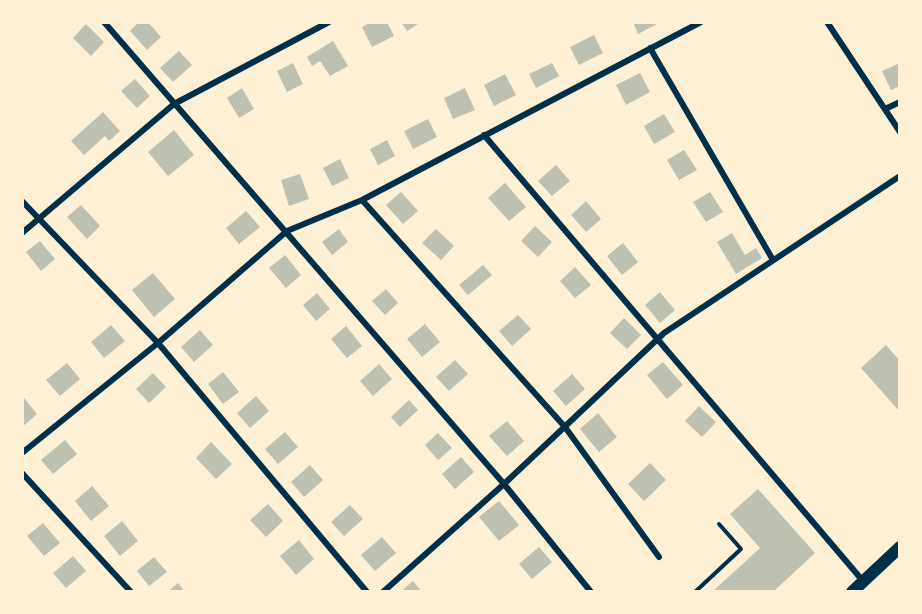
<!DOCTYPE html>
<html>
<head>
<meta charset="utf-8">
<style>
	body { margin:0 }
	#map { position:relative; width:922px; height:614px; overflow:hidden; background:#fdf0d5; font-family:"Source Sans 3",sans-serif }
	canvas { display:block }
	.frame { position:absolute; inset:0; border:24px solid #fdf0d5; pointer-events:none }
</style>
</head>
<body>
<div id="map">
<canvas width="922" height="614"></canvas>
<div class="frame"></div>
</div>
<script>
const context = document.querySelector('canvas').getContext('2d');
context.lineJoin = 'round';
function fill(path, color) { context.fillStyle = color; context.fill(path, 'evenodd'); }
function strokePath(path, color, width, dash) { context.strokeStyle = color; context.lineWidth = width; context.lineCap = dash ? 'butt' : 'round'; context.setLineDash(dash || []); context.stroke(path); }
fill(new Path2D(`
	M139,22H148L161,37L147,50L130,31Z
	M371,22H387L394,36L372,47L362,27Z
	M401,22H421L407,31Z
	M633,22H661L638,34Z
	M86,24L104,42L91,56L73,38Z
	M594,35L603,53L579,65L570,47Z
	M333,41L348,66L330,76L320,61L312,66L307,57Z
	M179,51L192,65L173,82L160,68Z
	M293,63L303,84L287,92L277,71Z
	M552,63L559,76L536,88L529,74Z
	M900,63V86L891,90L882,71Z
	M640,73L650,92L626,105L616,85Z
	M505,74L516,95L494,106L484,85Z
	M135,79L150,96L137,108L121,91Z
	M242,88L254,109L239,118L227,98Z
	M465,88L475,110L453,119L444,98Z
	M103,112L120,131L109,141L105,136L84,155L71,141Z
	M664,114L675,132L654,144L644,126Z
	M428,119L437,137L413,149L404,131Z
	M174,130L194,155L168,176L148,152Z
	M387,140L395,156L378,165L370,149Z
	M684,150L697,170L679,180L667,160Z
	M340,159L349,178L332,186L323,168Z
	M556,165L570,181L552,196L538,181Z
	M300,174L309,199L289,206L281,180Z
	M505,183L526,207L509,221L488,198Z
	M401,192L418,211L403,224L386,205Z
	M710,192L723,212L706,222L693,202Z
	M586,201L601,219L586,232L571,215Z
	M81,205L100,226L87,239L67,217Z
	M246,211L260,227L239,244L226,228Z
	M535,226L552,242L538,257L521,241Z
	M339,229L348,242L332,255L322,242Z
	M436,229L454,246L441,260L422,243Z
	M732,233L745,255L756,248L762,258L736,274L717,242Z
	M40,241L55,259L41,271L26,252Z
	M623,243L638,262L622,275L607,256Z
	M285,255L301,275L286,288L269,268Z
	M483,265L492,275L468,295L459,285Z
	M575,267L591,285L575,298L560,281Z
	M153,273L175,299L154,317L132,290Z
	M386,289L398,303L385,315L372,301Z
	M660,292L675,310L660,323L645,305Z
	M317,293L330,309L316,321L303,305Z
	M518,315L531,329L512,346L499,331Z
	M624,318L641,335L627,349L610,333Z
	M425,324L440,342L422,357L407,339Z
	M111,325L125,341L104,358L91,342Z
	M346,326L362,346L347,358L331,339Z
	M200,330L213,345L194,362L181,347Z
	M886,345L900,361V412L861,368Z
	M455,360L468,374L449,391L436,377Z
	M663,362L683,385L667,399L647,375Z
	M67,363L80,379L60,396L46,380Z
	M379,364L392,379L373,396L360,381Z
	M223,372L239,392L223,404L208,384Z
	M153,373L166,387L149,403L136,389Z
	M572,374L585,389L566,406L553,391Z
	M256,396L269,411L250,428L237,413Z
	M24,398L37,414L22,427V400Z
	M409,400L418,410L400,427L391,417Z
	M699,406L716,422L702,437L685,421Z
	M598,413L617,437L599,452L580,429Z
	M507,421L524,441L507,456L489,436Z
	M285,432L298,447L278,464L265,449Z
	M438,433L452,448L438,460L425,445Z
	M65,440L77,454L53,474L41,460Z
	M211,442L232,464L216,479L196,458Z
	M461,457L474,472L455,489L442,474Z
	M650,463L666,480L644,501L628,484Z
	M310,465L323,480L304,497L291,482Z
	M92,486L109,506L91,521L75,501Z
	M758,489L815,553L773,592H712L760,548L730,514Z
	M499,501L519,525L499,541L479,517Z
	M268,504L283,521L266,537L250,520Z
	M350,505L363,519L344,536L331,522Z
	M122,521L138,541L120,556L104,536Z
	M43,523L60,543L44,556L27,536Z
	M382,537L396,553L375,571L361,555Z
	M299,540L314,559L296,575L280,556Z
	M539,547L552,562L532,579L519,564Z
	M73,556L86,571L66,588L53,573Z
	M154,557L167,572L149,586L137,571Z
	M413,581L422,592H400Z
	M178,583L185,592H167Z`), '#bec0b2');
strokePath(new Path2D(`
	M695,592L741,549L719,524`), '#003049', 4);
strokePath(new Path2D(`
	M104,22L504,484L591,592
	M827,22L900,132
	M650,48L773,260
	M885,109L900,102
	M484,135L863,581
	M362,200L565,427L659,557
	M22,201L158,343L367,592
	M22,233L174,104L329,22
	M22,453L158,343L287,231L362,200L701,22
	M22,473L131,592
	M383,592L504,484L664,333L900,176`), '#003049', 6);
strokePath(new Path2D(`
	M852,592L900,547`), '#003049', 12);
</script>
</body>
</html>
